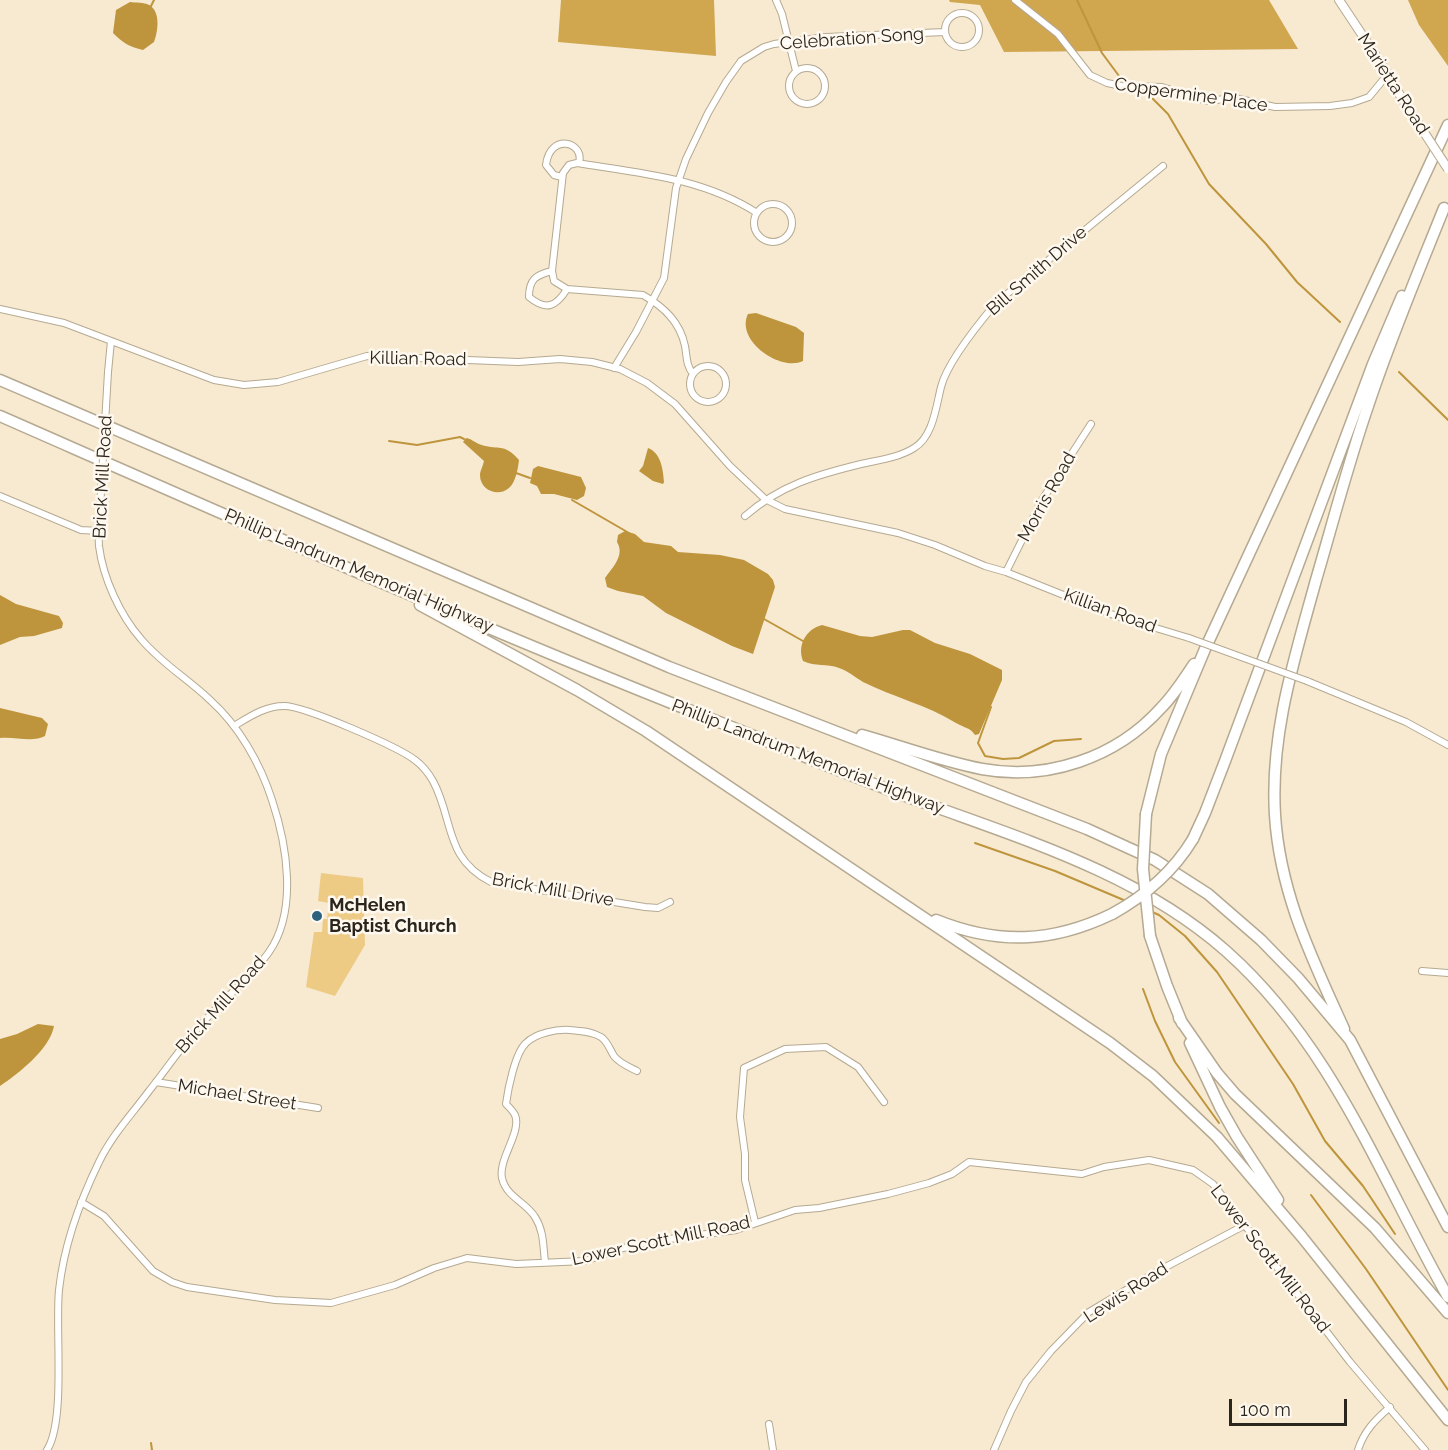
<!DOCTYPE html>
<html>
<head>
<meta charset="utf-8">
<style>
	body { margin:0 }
	#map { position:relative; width:1448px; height:1450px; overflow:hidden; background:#f7ead1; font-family:Raleway,sans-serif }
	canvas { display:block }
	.scale { position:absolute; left:1229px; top:1399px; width:118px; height:27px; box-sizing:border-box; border:3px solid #2b261d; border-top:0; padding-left:8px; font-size:18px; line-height:21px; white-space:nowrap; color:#2b261d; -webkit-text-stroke:4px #fef8ee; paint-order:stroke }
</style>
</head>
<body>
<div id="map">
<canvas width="1448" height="1450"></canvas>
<div class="scale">100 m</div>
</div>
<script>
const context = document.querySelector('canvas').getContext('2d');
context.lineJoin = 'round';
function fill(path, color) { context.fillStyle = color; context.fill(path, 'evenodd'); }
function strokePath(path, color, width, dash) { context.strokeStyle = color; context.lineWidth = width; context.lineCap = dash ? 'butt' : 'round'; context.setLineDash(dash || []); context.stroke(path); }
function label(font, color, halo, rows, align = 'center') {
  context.font = font + ' Raleway,sans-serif'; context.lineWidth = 5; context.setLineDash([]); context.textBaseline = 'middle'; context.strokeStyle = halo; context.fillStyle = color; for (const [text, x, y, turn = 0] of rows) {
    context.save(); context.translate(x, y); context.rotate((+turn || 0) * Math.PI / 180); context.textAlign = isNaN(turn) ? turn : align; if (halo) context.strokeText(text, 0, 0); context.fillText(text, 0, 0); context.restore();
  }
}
fill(new Path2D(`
	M321,873L363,878L365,945L335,996L306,987L314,932H322L323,919H327L329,903L318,901Z`), '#eecb85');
fill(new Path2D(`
	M561,0H714L716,56L558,42Z
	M949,0H1269L1298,49L1004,52L980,5L950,2Z
	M1408,0H1448V66L1419,25Z`), '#d0a64e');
fill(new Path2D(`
	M130,2C136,3 144,2 149,5C161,11 158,32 154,42L143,50C130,47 123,43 113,33L116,10Z
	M756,313L796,327L804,333L803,361C780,372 735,340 748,314Z
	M466,438C472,439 474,442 479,444C497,451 504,442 519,460C518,468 516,482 509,488C499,497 480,491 480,475C480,471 483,466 484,461L463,442Z
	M648,448C661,453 663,469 664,482L663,484L653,481L639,471L643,466Z
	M538,466L581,477L586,488L584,496L577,500L554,494H541L537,486L530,483L533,469Z
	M625,531L635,534L644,542L671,546L678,552L720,555L744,560L768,574L773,580L775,587L753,654L732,646L666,613L643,596L618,591L607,587L605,578C613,567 625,555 617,542L618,535Z
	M0,595L16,604L59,616L63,623L62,628L34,636L20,637L0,645Z
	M822,625L860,636L872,637L903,630H910L935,643L970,654L1002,670V680L979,734L975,735C970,727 964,728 956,723C927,705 893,697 863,682C855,677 848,671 839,668C827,663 815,667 803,661C797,645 806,629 822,625Z
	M0,708L42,718L48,724L45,736C32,743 14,736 0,738Z
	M38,1024L54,1026C50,1049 18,1074 0,1086V1039L17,1034Z`), '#be953c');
strokePath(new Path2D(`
	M1077,0L1102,53L1122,80
	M151,6L154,0
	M1132,90L1148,94L1168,114L1209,184L1266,244L1297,282L1340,322
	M1399,372L1448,420
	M389,441L417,445L460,437L464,439
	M516,473L530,478
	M572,500L629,533
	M764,619L803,641
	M991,707L978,743L985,756L1003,759L1019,758L1054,741L1081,739
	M975,843L1055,871L1126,901
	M1150,911L1159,915L1185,936L1217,972L1293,1084L1325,1141L1363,1186L1395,1234
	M1143,989L1155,1021L1175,1062L1219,1123
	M1311,1195L1366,1269L1448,1390
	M151,1443L152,1450`), '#be953c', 2);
const minor = new Path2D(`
	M776,0L782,14L796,71
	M1015,0L1058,34L1090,75L1107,83L1122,86L1162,87L1206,101L1235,98L1275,107L1330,106L1352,103L1369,97L1388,74
	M945 30a17 17 0 1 1 34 0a17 17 0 1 1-34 0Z
	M789 86a18 18 0 1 1 36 0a18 18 0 1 1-36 0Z
	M562,177L554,175L546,165C550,132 585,142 579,163
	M754 223a19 19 0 1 1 38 0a19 19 0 1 1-38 0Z
	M552,271C536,275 529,279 529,297C546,311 556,307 567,289
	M0,309L64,323L214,380L244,385L278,382L367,356L518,362L560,359L592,362L620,369L647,383L675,404L730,466L765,499L785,509L898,533L935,545L985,566L1006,572L1116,616L1189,638
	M690 384a18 18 0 1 1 36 0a18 18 0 1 1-36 0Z
	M614,368L636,332L664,278L676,188L686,159L708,113L726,82L741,61L764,47L774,44L826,37L945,32
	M108,372L111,341
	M693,374C686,365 687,357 685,346C680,322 664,307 643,295L567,289L554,281L552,271L563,173L569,165L577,163C640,173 703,178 757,213
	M0,496L81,530L99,531
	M745,516C781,485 816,475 861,464C878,460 898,458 914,448C933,437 936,407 941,387C947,363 980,322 996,303L1163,166
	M1006,572L1042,500L1091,424
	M1307,681L1406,722L1448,745
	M234,726C249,717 265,706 284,706C305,706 398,747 415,760C423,766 429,774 433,781C454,820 444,858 491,882L645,907L658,908L670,902
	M1422,971L1448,973
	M156,1082L318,1108
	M81,1202L104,1216L153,1271L172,1282L187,1287L275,1300L331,1303L395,1285L434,1268L467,1258L516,1264L585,1261L623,1248L655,1241L736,1230L795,1210L819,1208L888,1194L929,1183L952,1174L969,1162L1082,1174L1104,1167L1149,1160L1193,1170L1213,1184L1350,1362L1425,1450
	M755,1222L745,1180V1154L740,1117L744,1068L785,1049L826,1047L858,1067L884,1102
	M545,1262C543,1246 544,1231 535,1217C526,1202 506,1197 502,1178C498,1159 522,1132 515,1115C513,1111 509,1107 506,1104C508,1089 515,1053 526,1043C536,1033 557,1029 570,1030C580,1031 592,1031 601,1037C608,1042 610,1050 614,1056C619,1063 629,1067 637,1071
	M769,1424L773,1450
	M47,1450C66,1421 55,1328 59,1290C64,1244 79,1203 99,1162C112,1135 132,1114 149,1091C169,1066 187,1038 210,1015C229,994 252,976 269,952C298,910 287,845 272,800C260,763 239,726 210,700C188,679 161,663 141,639C120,615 103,578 99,546C98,534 100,521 100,509
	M994,1450L1011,1411L1026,1382L1051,1351L1089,1312L1158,1271L1245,1225
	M1358,1450C1364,1431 1375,1420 1390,1407`);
const tertiary = new Path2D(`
	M1339,0L1388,74L1401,97`);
const motorway = new Path2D(`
	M0,380L669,667L1087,829L1155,860L1208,894L1261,940L1298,978L1350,1040L1448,1227
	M0,416C237,520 473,625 714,720C782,747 850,776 919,801C1025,840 1139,874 1226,951C1333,1046 1379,1175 1448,1297
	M420,605L577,690L646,731L1110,1043L1153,1076L1217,1137L1302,1237L1448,1420
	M862,735C901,746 941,761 982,769C1047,781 1116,758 1161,708C1174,695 1184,679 1194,664
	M1146,814L1161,754L1205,649L1448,125
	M1193,839L1205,813L1225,761L1373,364L1402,296
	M936,920C998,945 1052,943 1112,914
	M1150,936L1167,986L1182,1023
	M1179,1018L1217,1073L1235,1094L1375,1228L1448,1313
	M1344,1029C1312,958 1280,894 1275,815C1270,733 1295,657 1316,580C1333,522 1348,464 1368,406C1390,339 1418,273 1444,208
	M1190,1043L1220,1107L1237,1137L1278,1200`);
strokePath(minor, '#b5a991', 8);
strokePath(tertiary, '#b5a991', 10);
strokePath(motorway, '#b5a991', 13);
strokePath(minor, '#fff', 6);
strokePath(tertiary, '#fff', 8);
strokePath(motorway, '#fff', 10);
const minorBridge = new Path2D(`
	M100,509L108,372
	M1189,638L1307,681`);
const tertiaryBridge = new Path2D(`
	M1401,97L1448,169`);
const motorwayBridge = new Path2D(`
	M1146,814L1143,869L1150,936
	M1112,914C1145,896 1173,872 1193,839`);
strokePath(minorBridge, '#b5a991', 8, []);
strokePath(tertiaryBridge, '#b5a991', 10, []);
strokePath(motorwayBridge, '#b5a991', 13, []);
strokePath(minorBridge, '#fff', 6);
strokePath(tertiaryBridge, '#fff', 8);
strokePath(motorwayBridge, '#fff', 10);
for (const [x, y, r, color] of [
	[317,916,6,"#2d627e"]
]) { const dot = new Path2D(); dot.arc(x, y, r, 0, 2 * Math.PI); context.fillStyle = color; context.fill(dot); strokePath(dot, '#fef8ee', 2); }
label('18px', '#2b261d', '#fef8ee', [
	["Celebration Song",852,39,-4],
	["Marietta Road",1393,84,57],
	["Coppermine Place",1191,95,8],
	["Bill Smith Drive",1037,271,-41],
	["Killian Road",418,359,1],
	["Brick Mill Road",103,477,-87],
	["Morris Road",1047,497,-61],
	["Phillip Landrum Memorial Highway",359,571,23],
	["Killian Road",1110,611,20],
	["Phillip Landrum Memorial Highway",808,757,21],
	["Brick Mill Drive",553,890,10],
	["Brick Mill Road",221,1005,-48],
	["Michael Street",237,1095,9],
	["Lower Scott Mill Road",661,1241,-12],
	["Lower Scott Mill Road",1270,1259,52],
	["Lewis Road",1126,1293,-33]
]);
label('bold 18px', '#2b261d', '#fef8ee', [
	["McHelen",329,906],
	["Baptist Church",329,927]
], 'left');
</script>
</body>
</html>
